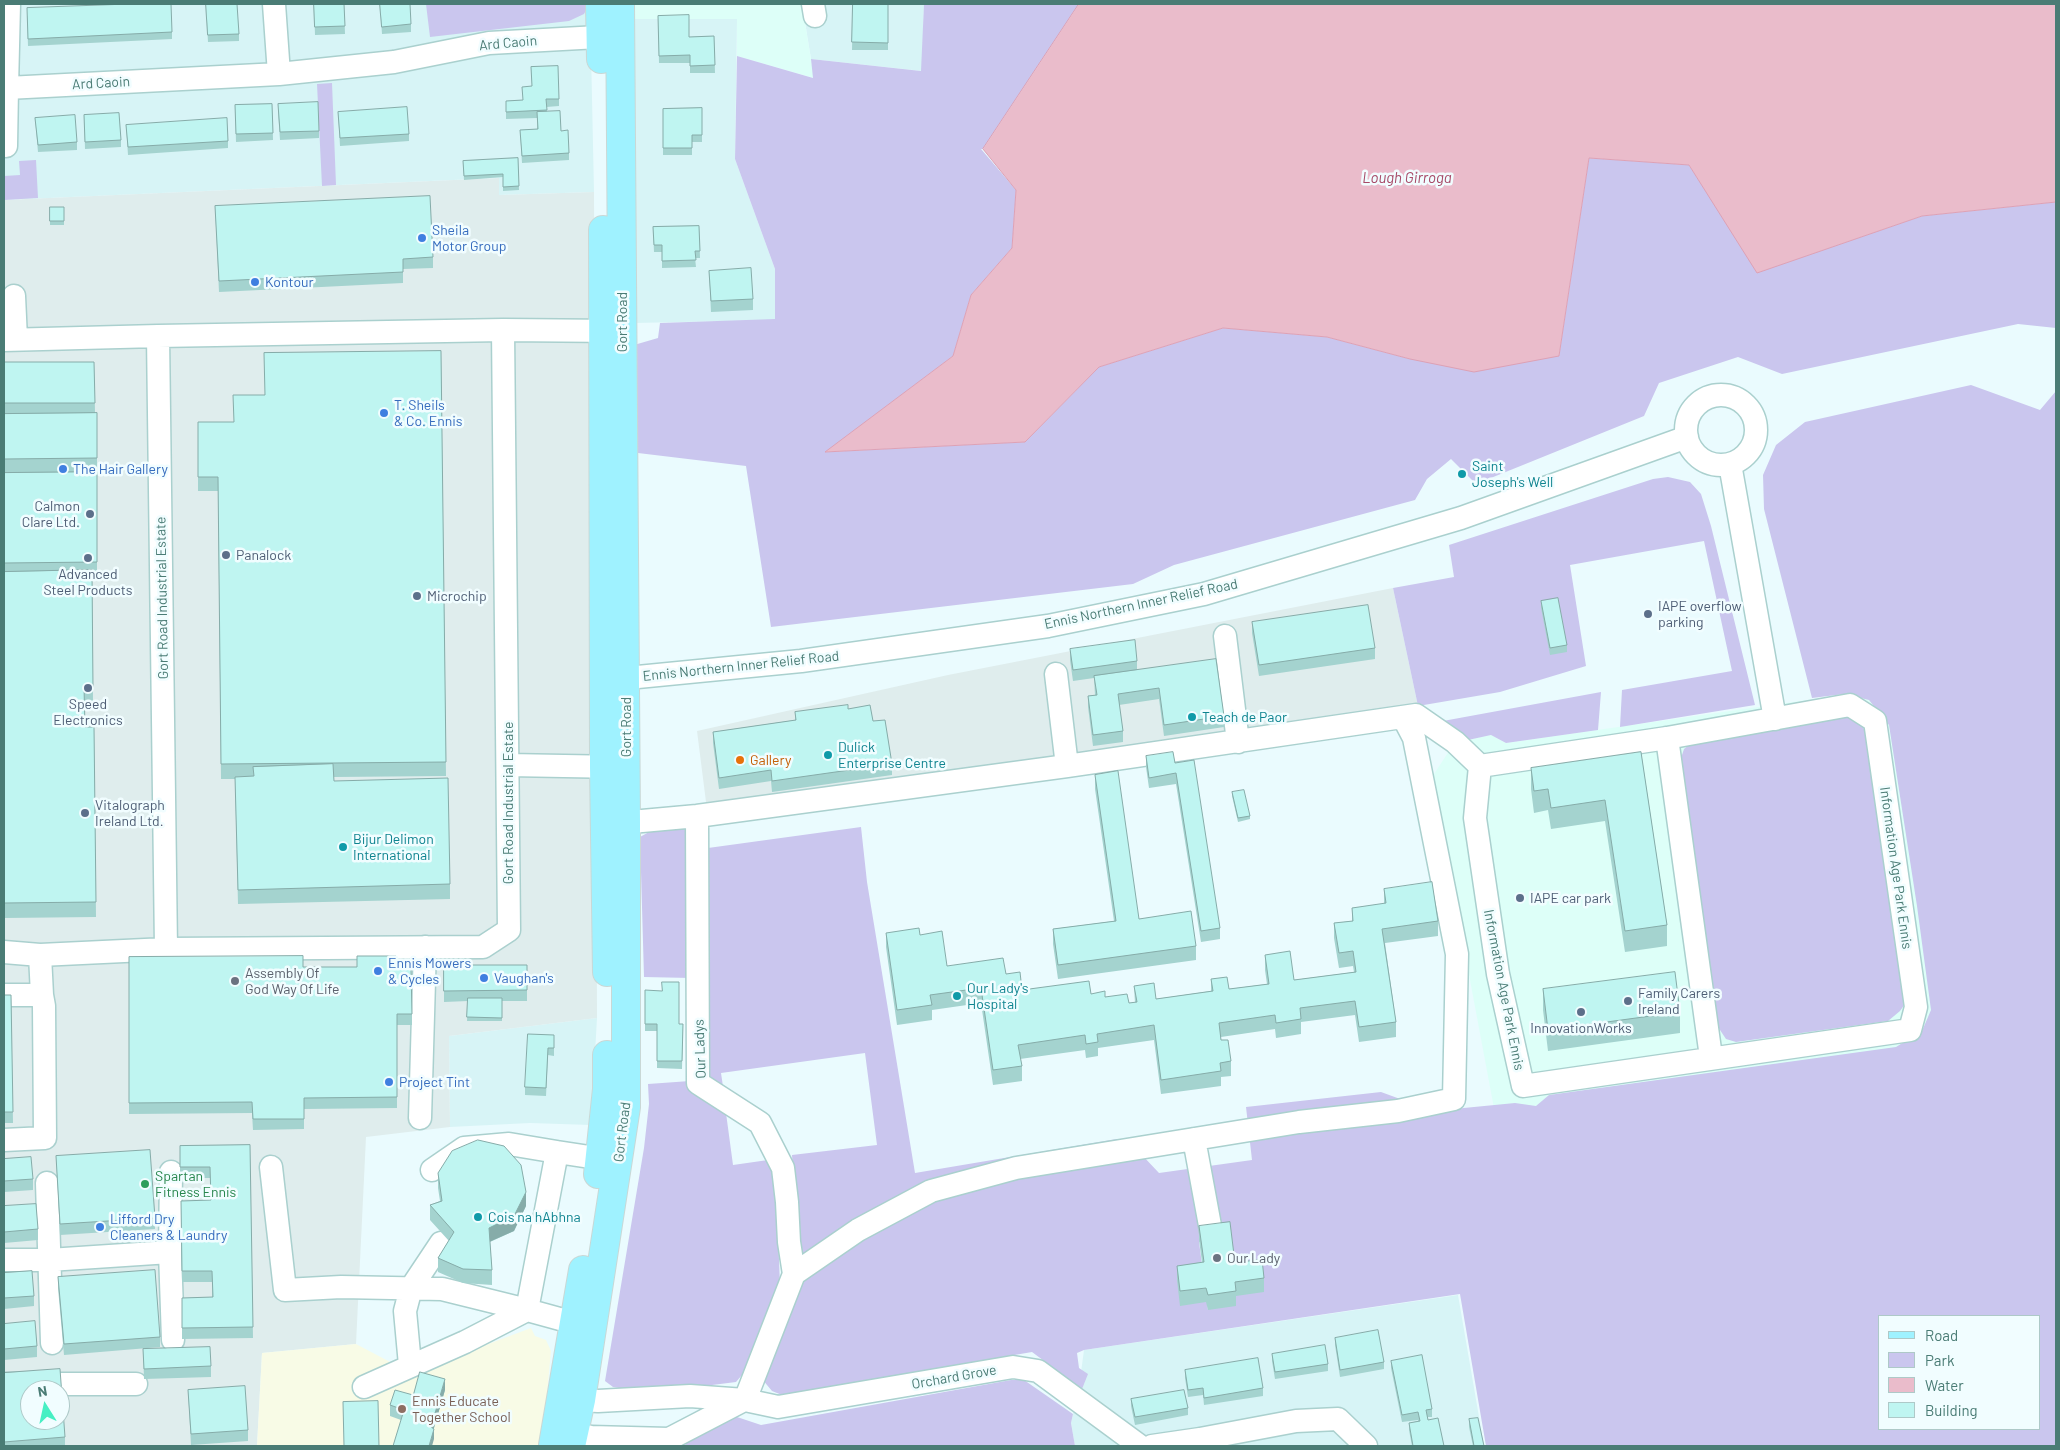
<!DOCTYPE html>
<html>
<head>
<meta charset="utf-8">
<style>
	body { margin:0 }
	#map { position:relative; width:2060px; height:1450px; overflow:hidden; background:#eafbfe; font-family:Barlow,sans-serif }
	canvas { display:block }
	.frame { position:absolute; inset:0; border:5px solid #4a7c75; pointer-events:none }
	.legend { position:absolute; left:1878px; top:1315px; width:162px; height:115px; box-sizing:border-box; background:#f1fdff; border:1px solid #aec9c8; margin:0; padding:6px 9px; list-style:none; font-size:15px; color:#4a7c75 }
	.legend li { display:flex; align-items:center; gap:10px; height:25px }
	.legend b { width:25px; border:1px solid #aec9c8 }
	.north { position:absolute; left:20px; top:1380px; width:50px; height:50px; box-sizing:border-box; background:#f1fdff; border:1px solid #aec9c8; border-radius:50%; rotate:350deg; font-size:14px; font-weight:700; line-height:20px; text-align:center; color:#4a7c75 }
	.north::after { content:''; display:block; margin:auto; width:18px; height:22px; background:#47efc3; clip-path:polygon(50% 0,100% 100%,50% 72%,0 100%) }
</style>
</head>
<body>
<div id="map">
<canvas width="2060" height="1450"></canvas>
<div class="frame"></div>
<ul class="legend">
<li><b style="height:6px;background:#9ff2ff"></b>Road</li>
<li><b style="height:14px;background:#cac6ee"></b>Park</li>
<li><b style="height:14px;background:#eabccb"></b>Water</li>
<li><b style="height:14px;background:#bff5f1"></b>Building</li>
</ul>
<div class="north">N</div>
</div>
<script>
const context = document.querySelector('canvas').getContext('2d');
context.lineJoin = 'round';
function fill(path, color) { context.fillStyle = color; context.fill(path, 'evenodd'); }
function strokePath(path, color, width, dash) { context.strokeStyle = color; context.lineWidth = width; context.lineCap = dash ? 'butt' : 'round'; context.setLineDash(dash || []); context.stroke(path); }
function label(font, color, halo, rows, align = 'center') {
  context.font = font + ' Barlow,sans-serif'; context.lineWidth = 5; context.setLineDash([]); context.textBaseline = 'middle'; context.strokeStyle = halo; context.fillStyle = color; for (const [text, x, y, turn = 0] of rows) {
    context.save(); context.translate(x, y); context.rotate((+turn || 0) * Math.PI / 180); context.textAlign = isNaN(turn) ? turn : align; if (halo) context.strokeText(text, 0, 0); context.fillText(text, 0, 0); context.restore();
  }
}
fill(new Path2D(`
	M4,4H590L594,192L499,195L498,178L4,200Z
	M802,4H924L922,71L811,59Z
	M632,19H737L735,159L775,269V320L634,323Z
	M597,1018L591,1125L530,1123L450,1127L449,1036Z
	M1458,1295L1484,1446H1075L1071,1423L1079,1387L1084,1350Z`), '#d7f4f6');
fill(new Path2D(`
	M632,4H802L814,78L737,56V19H632Z
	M1884,689L1950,1051L1496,1119L1432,777L1455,742L1491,735L1506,743Z`), '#ddfff8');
fill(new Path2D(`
	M499,178V195L594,192L597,1018L449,1036L450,1127L366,1137L356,1344L262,1353L257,1446H4V200ZM30,1390H60V1420H30Z
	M1393,588L1418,706L774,800L706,802L697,731L948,675Z`), '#dfeded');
fill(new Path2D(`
	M531,1328L535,1336L546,1340L551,1351L542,1446H257L262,1353L356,1344L411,1373Z`), '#f8fbe6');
fill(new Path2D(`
	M426,4H589L584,14L569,21L430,37Z
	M924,4H1079L983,149H981L1016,190L1012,248L971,295L953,356L826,452L1025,442L1099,367L1223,328L1327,337L1410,359L1559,356L1589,158L1689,165L1758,272L1922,216L2056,202V328L2018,324L1782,374L1738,357L1659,383L1644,416L1476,484L1451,459L1427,479L1415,500L1174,565L1133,584L771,627L746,466L638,453L634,345L658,338L660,323L775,319V269L735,159L737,56L813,78L811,59L921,71Z
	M332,83L336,185L322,186L317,84Z
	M36,160L38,198L4,200V176L20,175L19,161Z
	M1971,385L2040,410L2056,391V1446H1486L1460,1294L1084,1350L1077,1353L1079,1368L1088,1374L1082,1389L1032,1352L782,1395L772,1391L762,1379L799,1257L792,1155L877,1145L865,1053L721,1073L724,1093L706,1079L708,848L861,827L867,882L915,1173L1117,1139L1130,1155H1142L1159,1173L1252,1160L1246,1107L1381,1092L1433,1111L1515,1103L1536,1106L1549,1095L1896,1047L1922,1031L1931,1010L1917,906L1889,725L1869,700L1844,694L1812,698L1764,509L1763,475L1776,445L1805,422ZM1229,1236L1235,1277L1208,1310L1199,1242ZM1879,1316H2039V1429H1879Z
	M1668,477L1690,482L1701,494L1711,526L1755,705L1620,727L1622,690L1732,671L1704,541L1570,565L1586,666L1500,692L1418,706L1393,588L1454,577L1449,545L1653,479Z
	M1601,692L1598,730L1506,743L1491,735L1468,740L1443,721Z
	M1843,717L1856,719L1868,734L1905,1004L1900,1011L1888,1021L1736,1042L1726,1039L1718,1027L1680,761L1684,749L1694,741Z
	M689,828L691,978L644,977L640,837L649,832Z
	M690,1081L726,1113L733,1165L775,1159L780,1285L753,1362L736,1382L641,1394L625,1389L613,1387L605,1381L644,1148L649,1104L648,1084Z
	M1011,1380H1024L1073,1414L1071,1423L1075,1446H685L687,1438L725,1417H737L761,1425Z`), '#cac6ee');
const water = new Path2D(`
	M1079,4H2056V202L1922,216L1757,273L1689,165L1589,158L1559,356L1474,372L1410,359L1327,337L1223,328L1099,367L1025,442L825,452L953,356L971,295L1012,248L1016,190L983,149Z`);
fill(water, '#eabccb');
strokePath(water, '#dda1b5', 1);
const minor = new Path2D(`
	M9,4L7,88L279,74L394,62L489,43L617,36
	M274,4L279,74
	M813,4L815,16
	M4,88H7L6,146
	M14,296L16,339
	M158,336L503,330
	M4,340L158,336L166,949L483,947L509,930L503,330L619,331
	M1686 430a35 35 0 1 1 70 0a35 35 0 1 1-70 0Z
	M1730,464L1775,719
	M1225,636L1238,742
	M1056,674L1067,766
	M607,680L801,661L1048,626L1204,594L1461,518L1687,437
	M1667,738L1711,1057
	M508,765L620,767
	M697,816L698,1083L760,1123L783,1168L787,1202L789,1242L794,1274
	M609,824L697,816L1067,766L1416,715L1455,742L1480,766L1475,818L1498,974L1523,1086L1910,1030L1916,1007L1875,721L1850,705L1667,738L1480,766
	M4,952L40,955L166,949
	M4,995H42L40,955
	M420,1118L425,947
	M1194,1139L1211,1231
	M4,1140L45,1138L44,1006L42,995
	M271,1167L285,1290L341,1287L442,1289L527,1310
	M432,1170L464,1148L509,1144L557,1152
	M171,1172L170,1252L173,1340
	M47,1183L52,1343
	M4,1260H49L170,1252
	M794,1274L858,1230L931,1191L1016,1168L1299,1122L1398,1111L1454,1099L1457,954L1414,738L1403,717
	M589,1327L527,1310L557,1152L616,1161
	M410,1365L405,1311L411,1288L441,1243
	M4,1384H136
	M364,1387L465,1342L527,1310
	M565,1399L598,1401L690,1396L745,1400L778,1407L1013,1367L1038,1371L1140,1446
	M745,1400L794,1274
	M558,1432L591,1437L669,1439L744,1400
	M1200,1439L1296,1421L1338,1419L1366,1446
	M1152,1446L1200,1439L1202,1446`);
const major = new Path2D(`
	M600,4L601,59
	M603,230L604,767L607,972
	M598,1174L607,1089V1055
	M553,1445L583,1270
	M571,1446L581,1400L626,1107V822L620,4`);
strokePath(minor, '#aad0ce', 25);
strokePath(major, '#c9d8d6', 30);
strokePath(minor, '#fff', 22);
strokePath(major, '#9ff2ff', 28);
fill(new Path2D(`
	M206,4L239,34V41L208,42Z
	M314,4H344L345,34L315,35Z
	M380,4L411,24V32L382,34Z
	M853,4H888V50H852Z
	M27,16L172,32V39L28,46Z
	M658,16L689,37L714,36L715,73H690V63H659Z
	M531,67L559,99V106L546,107L547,112L561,131L569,153V160L522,163L520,130L537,129V118L506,119V101L523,100L532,86Z
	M272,104L273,140L236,142L235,105Z
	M702,108V142H692V155H663V109Z
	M278,111L319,131V138L280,140Z
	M338,112L409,134V141L340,146Z
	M84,115L121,140V147L85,149Z
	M35,118L77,142V150L38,152Z
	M126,125L228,141V148L128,155Z
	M518,158L519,190L503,191V177L464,180L463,161Z
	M215,206L433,257V268L403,269V283L219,292Z
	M50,207H64V225H50Z
	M699,226L700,258H695L696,267L662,268V252H654L653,227Z
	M709,271L753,299V310L711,312Z
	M441,351L446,776L334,777V781L450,884V899L238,904L235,779H221L218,491H198V422H234L264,395Z
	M4,362H94L95,413L97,458V577H92L93,703L85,702V727H94L96,917L4,918Z
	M1541,601L1567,645V652L1550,655L1541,608Z
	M1252,622L1375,648V659L1259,676L1252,633Z
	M1070,649L1137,661V670L1224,716V727L1164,736L1159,699L1119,705L1123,731V742L1093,746L1088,707V696L1095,695L1094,678L1073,681L1070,660Z
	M848,709L873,721L892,764V775L772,792L771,781L719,789L713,743V732L795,720V712Z
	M1641,752L1667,925V946L1625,952L1605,821L1551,829L1548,810L1534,813L1531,789V768Z
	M1146,756L1175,763L1220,928V939L1201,942L1176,784L1149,788L1146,767Z
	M1095,775L1139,919L1196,946V960L1058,979L1053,944V929L1114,921L1095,789Z
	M1232,792L1250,816V819L1238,822L1232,796Z
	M1384,889L1438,921V936L1385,943L1396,1022V1037L1359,1042L1355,1015L1301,1022V1034L1276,1038L1275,1029L1221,1037V1040L1231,1061V1076L1221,1077V1086L1161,1094L1154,1040L1098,1048V1056L1086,1058L1085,1050L1020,1059L1022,1066V1081L993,1085L981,1003L932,1010V1020L897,1025L886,947V933L920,935L947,966L1006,974L1022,990L1091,994L1129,1003H1135L1134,986L1156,999L1211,991V979L1229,989L1267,984L1265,970V955L1294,980L1354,972L1353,966L1339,968L1334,938V923L1352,921V908L1384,904Z
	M129,957L303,967L411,969L412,1025H397V1108L304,1109V1129L253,1130L252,1113L129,1114Z
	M444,965H527V1001H502V1021H467L468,1001L444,1002Z
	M1543,989L1680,1012V1033L1548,1051L1543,1010Z
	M645,990L679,1024H683L682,1069L657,1068V1031H645Z
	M4,995H11L13,1123H4Z
	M554,1035V1056L548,1055L546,1096L525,1095V1087Z
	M250,1145L253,1338L182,1339V1298L212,1297V1282H182L181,1201L211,1200L210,1178H180V1146Z
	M56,1156L155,1218V1229L60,1235Z
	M4,1159L33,1179V1190L4,1192Z
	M438,1173L526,1206L514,1231L490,1242L492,1270V1285L463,1283L438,1272V1258L449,1241L430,1220V1205L440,1201L438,1188Z
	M4,1206L38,1229V1240L4,1243Z
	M1199,1226L1235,1263L1264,1278V1292L1236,1296V1306L1208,1310L1206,1302L1180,1306L1177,1280V1266L1202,1262L1199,1240Z
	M4,1273L34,1296V1306L4,1309Z
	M58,1277L160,1337V1347L64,1355L58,1288Z
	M4,1324L37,1346V1357L4,1360Z
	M1335,1338L1384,1362V1369L1340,1377L1335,1345Z
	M143,1349L211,1366V1377L144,1379Z
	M1272,1354L1328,1364V1371L1275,1379L1272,1361Z
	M1391,1361L1432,1409V1417H1428V1420L1444,1446H1412L1409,1430V1423L1418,1421V1420L1402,1422L1391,1368Z
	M1185,1370L1263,1388V1396L1204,1405L1203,1395L1188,1397L1185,1378Z
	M4,1373L65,1437V1446H4Z
	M188,1390L248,1430V1441L191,1445Z
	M445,1390L434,1428V1439L401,1420L390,1416V1405L413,1395Z
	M1131,1399L1188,1408V1415L1135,1425L1131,1406Z
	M1469,1419L1484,1446H1473L1469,1427Z`), '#a4d3cf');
fill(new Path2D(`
	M526,1192V1206L514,1231L489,1242V1228Z
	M445,1379V1390L431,1438V1427Z
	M434,1429V1439L432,1446H429Z`), '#86aca9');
const building = new Path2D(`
	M129,4H171L172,32L28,39L27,8Z
	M206,4H237L239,34L208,35Z
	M314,4H344L345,26L315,27Z
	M380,4H410L411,24L382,27Z
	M853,4H888V43L852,42Z
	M689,15V37L714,36L715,65L690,66V55L659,56L658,16Z
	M558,66L559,99H546L547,110L506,112V101L523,100L522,87L532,86L531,67Z
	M318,102L319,131L280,132L278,104Z
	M272,104L273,133L236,134L235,105Z
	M407,107L409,134L340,138L338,112Z
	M702,108V135H692V148H663V109Z
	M560,111L561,131L568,130L569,153L522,156L520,130L538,129L537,112Z
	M119,113L121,140L85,142L84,115Z
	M75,115L77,142L38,145L35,118Z
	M227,118L228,141L128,147L126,125Z
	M518,158L519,186L503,187V174L464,176L463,161Z
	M430,196L433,257L403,259V272L219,281L215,206Z
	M50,207H64V221H50Z
	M699,226L700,251H695L696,260L662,261V245H654L653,227Z
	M751,268L753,299L711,301L709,271Z
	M441,351L446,762L221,764L218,477H198V422H234L233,395H265L264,353Z
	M4,362H94L95,403H4Z
	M97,413V458L4,459V414Z
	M97,472V562L4,563V473Z
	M92,570L93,688L84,687L85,727H94L96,902L4,903V572Z
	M1558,598L1567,645L1550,648L1541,601Z
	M1368,605L1375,648L1259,665L1252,622Z
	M1135,640L1137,661L1073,670L1070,649Z
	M1216,659L1224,716L1164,725L1159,688L1118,694L1123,731L1093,735L1088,696L1097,695L1094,676Z
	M848,705V709L870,705L873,721L885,720L892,764L772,781L771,770L719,778L713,732L796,720L795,712Z
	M1173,752L1175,763L1194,760L1220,928L1201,931L1176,773L1149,778L1146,756Z
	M1641,752L1667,925L1625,931L1605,800L1551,808L1548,789L1534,791L1531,768Z
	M333,764L334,781L448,778L450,884L238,890L235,777L254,776L253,767Z
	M1118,771L1139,919L1191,911L1196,946L1058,965L1053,929L1116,921L1095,775Z
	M1244,790L1250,816L1238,818L1232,792Z
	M1432,882L1438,921L1382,929L1396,1022L1359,1027L1355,1001L1300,1008L1301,1019L1276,1023L1275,1015L1219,1023L1221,1040H1228L1231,1061L1220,1063L1221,1071L1161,1080L1154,1025L1097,1034L1098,1042L1086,1044L1085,1035L1018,1045L1022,1066L993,1070L981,988L930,995L932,1005L897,1010L886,933L919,928L920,935L942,931L947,966L1003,958L1006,974L1020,972L1022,990L1089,981L1091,994L1105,991V997L1127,994L1129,1003L1137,1002L1134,986L1154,983L1156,999L1213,991L1211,979L1227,977L1229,989L1269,984L1265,955L1290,951L1294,980L1356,972L1353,951L1339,953L1334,923L1353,921L1352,908L1386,903L1384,889Z
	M303,956V967H357V956H396V969H411L412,1014H397V1097L304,1098V1119H253L252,1102L129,1103V957Z
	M444,965H527V990L444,991Z
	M1675,972L1680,1012L1548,1030L1543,989Z
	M662,982H679V1024H683L682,1061H657V1024H645V990L662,991Z
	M4,995H11L13,1112H4Z
	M468,998H502V1018L467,1017Z
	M528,1034L554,1035V1048H548L546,1088L525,1087Z
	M478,1140L504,1146L521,1165L526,1192L514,1216L489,1228L492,1270L463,1269L438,1258L454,1232L430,1205L442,1201L438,1173L452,1151Z
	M250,1145L253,1327L182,1328V1298L213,1297L212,1271H182L181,1201L211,1200L210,1167H180V1146Z
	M150,1150L155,1218L60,1224L56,1156Z
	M31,1157L33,1179L4,1181V1159Z
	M36,1204L38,1229L4,1232V1206Z
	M1230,1222L1235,1263L1262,1259L1264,1278L1235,1282L1236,1291L1208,1295L1206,1288L1180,1291L1177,1266L1204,1262L1199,1226Z
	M155,1270L160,1337L64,1344L58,1277Z
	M32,1271L34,1296L4,1298V1273Z
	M35,1321L37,1346L4,1349V1324Z
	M1378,1330L1384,1362L1340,1370L1335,1338Z
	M1325,1345L1328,1364L1275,1372L1272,1354Z
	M210,1347L211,1366L144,1369L143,1349Z
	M1422,1355L1432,1409L1426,1410L1428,1420L1438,1418L1444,1446H1413L1409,1423L1420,1421L1418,1412L1402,1415L1391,1361Z
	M1258,1358L1263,1388L1204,1398L1203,1388L1188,1390L1185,1370Z
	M60,1369L65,1437L4,1442V1373ZM30,1390H60V1420H30Z
	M420,1372L445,1379L431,1427L434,1429L429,1446H393L404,1410L390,1405L395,1390L413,1395Z
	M245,1386L248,1430L191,1434L188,1390Z
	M1184,1390L1188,1408L1135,1417L1131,1399Z
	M378,1401L379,1446H344L343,1402Z
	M1478,1418L1484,1446H1474L1469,1419Z`);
fill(building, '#bff5f1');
strokePath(building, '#86aca9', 1);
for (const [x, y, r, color] of [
	[422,238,5,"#3f7fe0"],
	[255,282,5,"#3f7fe0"],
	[384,413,5,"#3f7fe0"],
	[63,469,5,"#3f7fe0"],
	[1462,474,5,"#0f9aa8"],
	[90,514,5,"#5c6f8a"],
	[226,555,5,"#5c6f8a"],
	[88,558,5,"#5c6f8a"],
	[417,596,5,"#5c6f8a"],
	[1648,614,5,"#5c6f8a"],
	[88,688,5,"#5c6f8a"],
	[1192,717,5,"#0f9aa8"],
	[828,755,5,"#0f9aa8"],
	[740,760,5,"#e8710a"],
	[85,813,5,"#5c6f8a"],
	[343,847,5,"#0f9aa8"],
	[1520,898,5,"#5c6f8a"],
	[378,971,5,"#3f7fe0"],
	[484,978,5,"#3f7fe0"],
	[235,981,5,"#6b7280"],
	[957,996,5,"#0f9aa8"],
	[1628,1001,5,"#5c6f8a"],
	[1581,1012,5,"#5c6f8a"],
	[389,1082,5,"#3f7fe0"],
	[145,1184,5,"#2e9e5b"],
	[478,1217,5,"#0f9aa8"],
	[100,1227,5,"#3f7fe0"],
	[1217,1258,5,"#6b7280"],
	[402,1409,5,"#8d6e63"]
]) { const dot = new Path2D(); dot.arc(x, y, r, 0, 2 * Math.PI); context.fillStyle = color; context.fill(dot); strokePath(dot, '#f1fdff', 2); }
label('14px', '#4a7c75', '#f1fdff', [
	["Ard Caoin",508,43,-5],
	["Ard Caoin",101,83,-3],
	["Gort Road",622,322,-90],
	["Gort Road Industrial Estate",162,598,-91],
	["Ennis Northern Inner Relief Road",1141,604,-12],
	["Ennis Northern Inner Relief Road",741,666,-6],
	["Gort Road",626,727,-90],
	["Gort Road Industrial Estate",508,803,-90],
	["Information Age Park Ennis",1896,868,82],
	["Information Age Park Ennis",1504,990,79],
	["Our Ladys",700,1049,-92],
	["Gort Road",622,1132,-83],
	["Orchard Grove",954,1377,-10]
]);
label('14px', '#366cbe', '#f1fdff', [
	["Sheila",432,230],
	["Motor Group",432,246],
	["Kontour",265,282],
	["T. Sheils",394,405],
	["& Co. Ennis",394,421],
	["The Hair Gallery",73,469],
	["Ennis Mowers",388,963],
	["& Cycles",388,979],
	["Vaughan's",494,978],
	["Project Tint",399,1082],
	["Lifford Dry",110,1219],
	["Cleaners & Laundry",110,1235]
], 'left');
label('14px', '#0d838f', '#f1fdff', [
	["Saint",1472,466],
	["Joseph's Well",1472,482],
	["Teach de Paor",1202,717],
	["Dulick",838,747],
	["Enterprise Centre",838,763],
	["Bijur Delimon",353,839],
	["International",353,855],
	["Our Lady's",967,988],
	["Hospital",967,1004],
	["Cois na hAbhna",488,1217]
], 'left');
label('14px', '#4e5e75', '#f1fdff', [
	["Calmon",80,506,"right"],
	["Clare Ltd.",80,522,"right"],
	["Panalock",236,555],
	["Advanced",88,574,"center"],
	["Steel Products",88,590,"center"],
	["Microchip",427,596],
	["IAPE overflow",1658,606],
	["parking",1658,622],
	["Speed",88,704,"center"],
	["Electronics",88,720,"center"],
	["Vitalograph",95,805],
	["Ireland Ltd.",95,821],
	["IAPE car park",1530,898],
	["Family Carers",1638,993],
	["Ireland",1638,1009],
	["InnovationWorks",1581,1028,"center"]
], 'left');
label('14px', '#c56008', '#f1fdff', [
	["Gallery",750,760]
], 'left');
label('14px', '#5b616d', '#f1fdff', [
	["Assembly Of",245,973],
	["God Way Of Life",245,989],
	["Our Lady",1227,1258]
], 'left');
label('14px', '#27864d', '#f1fdff', [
	["Spartan",155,1176],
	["Fitness Ennis",155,1192]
], 'left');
label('14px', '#785e54', '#f1fdff', [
	["Ennis Educate",412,1401],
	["Together School",412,1417]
], 'left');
label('italic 15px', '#a74a68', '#f1fdff', [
	["Lough Girroga",1407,178]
]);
</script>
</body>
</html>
